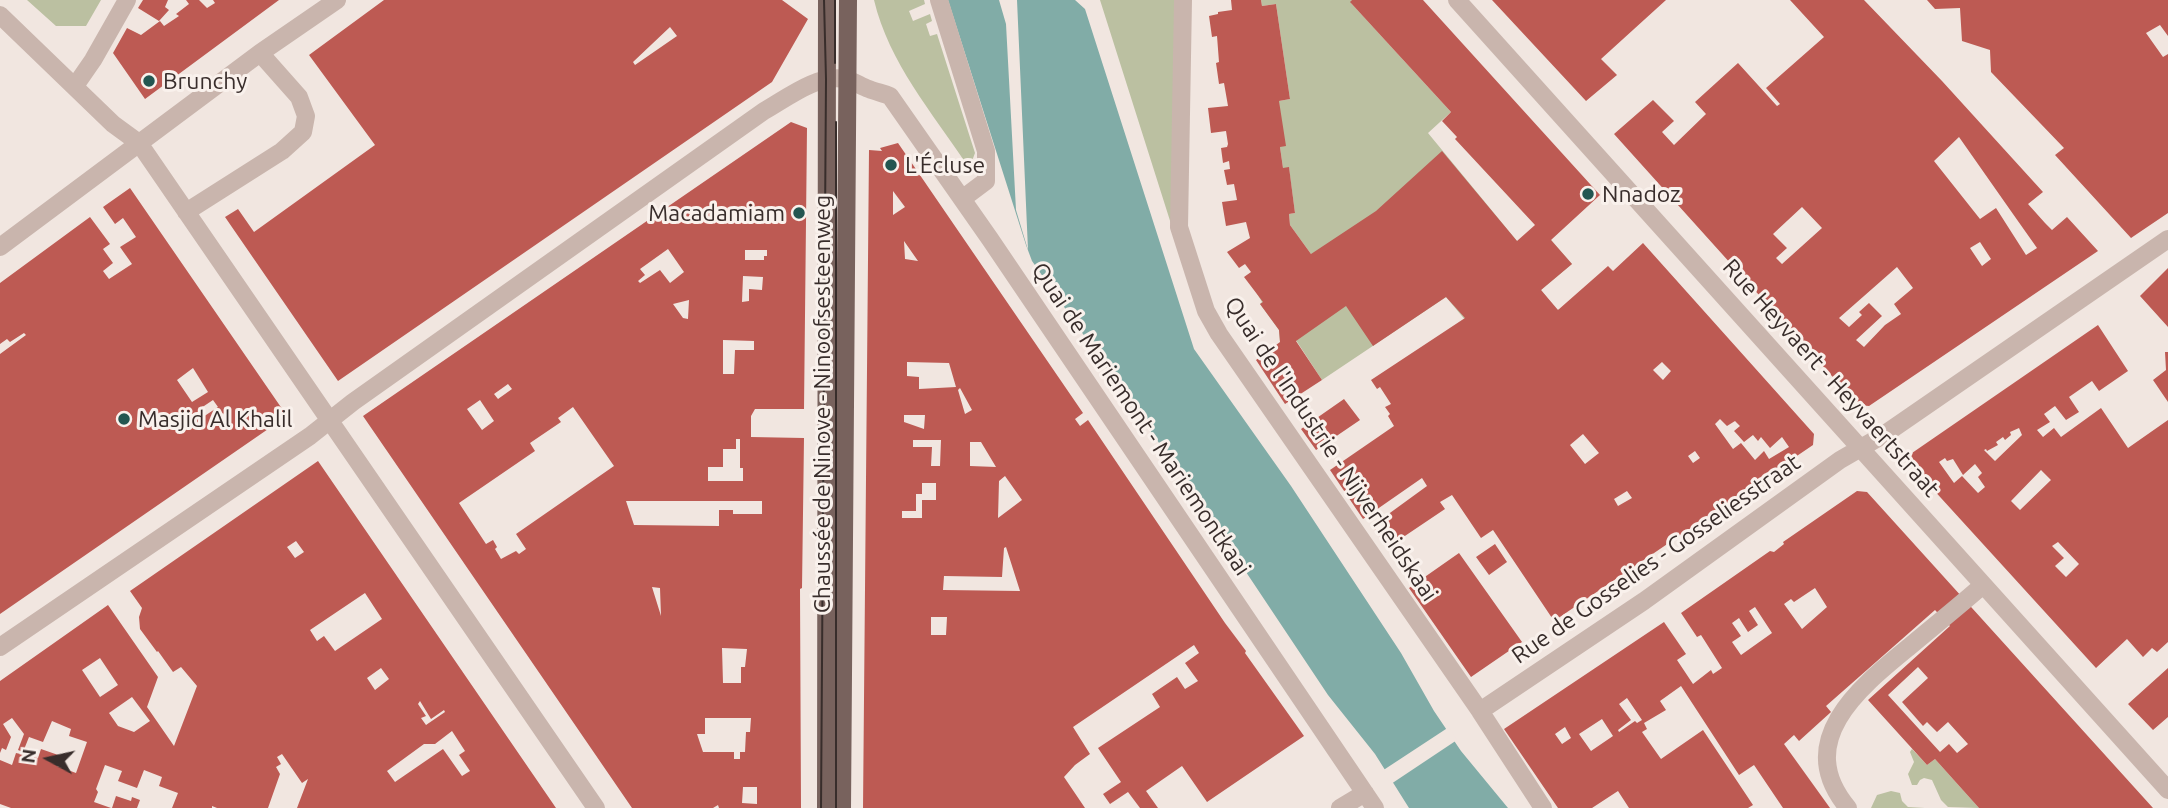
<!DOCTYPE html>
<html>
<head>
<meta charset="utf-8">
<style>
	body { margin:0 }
	#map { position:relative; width:2168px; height:808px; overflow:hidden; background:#f1e6e0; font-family:Ubuntu,sans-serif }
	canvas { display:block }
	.north { position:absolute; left:14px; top:724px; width:70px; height:70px; -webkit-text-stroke:5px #f9f1ec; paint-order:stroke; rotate:278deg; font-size:19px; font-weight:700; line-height:28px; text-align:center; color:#382d2b }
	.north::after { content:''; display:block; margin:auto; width:24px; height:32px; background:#382d2b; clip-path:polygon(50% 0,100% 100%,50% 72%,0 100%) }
</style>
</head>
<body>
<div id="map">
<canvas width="2168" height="808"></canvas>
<div class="north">N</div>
</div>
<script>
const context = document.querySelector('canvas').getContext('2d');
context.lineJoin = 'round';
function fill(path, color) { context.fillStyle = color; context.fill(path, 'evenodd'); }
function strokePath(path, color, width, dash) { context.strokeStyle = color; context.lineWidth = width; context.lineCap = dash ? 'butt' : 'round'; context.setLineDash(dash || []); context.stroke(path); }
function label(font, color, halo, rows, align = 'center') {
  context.font = font + ' Ubuntu,sans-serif'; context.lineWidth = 6; context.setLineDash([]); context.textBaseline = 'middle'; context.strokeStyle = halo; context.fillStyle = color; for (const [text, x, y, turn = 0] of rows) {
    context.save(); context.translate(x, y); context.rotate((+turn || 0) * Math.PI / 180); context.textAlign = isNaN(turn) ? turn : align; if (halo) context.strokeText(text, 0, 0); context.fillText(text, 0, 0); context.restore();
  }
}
fill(new Path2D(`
	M27,0H101L86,26H56Z
	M874,0H924L925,4L909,11L913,21L930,14L932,21L926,24L930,36L937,34L975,153L972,161L967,165C932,112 889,63 874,0Z
	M1100,0H1177L1172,227Z
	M1261,0H1352L1351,3L1451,112L1428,133L1517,241L1518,270L1551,240L1572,264L1541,290L1557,310L1560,309L1517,382L1446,297L1322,380L1292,334L1280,342L1279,330L1260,304L1262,302L1256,292L1311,254L1290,225L1289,214L1295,213L1289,168H1283L1280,147L1279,101L1290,99L1276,4L1262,6Z
	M1912,749L1927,765L1935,759L1979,808L1948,807L1941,800L1932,780L1924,778L1920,780L1917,785H1912L1908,774L1914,762L1910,752Z
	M1891,791L1900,793L1902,801L1908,807L1925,808H1871L1877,795Z`), '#bbc0a1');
fill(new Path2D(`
	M948,0H1075L1085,9L1194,349L1291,486L1401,653L1434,711L1461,751L1508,808H1409L1375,754L1328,695L1180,473L1032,261L1026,245Z`), '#81aca7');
fill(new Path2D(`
	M999,0H1017L1028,250L1016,210L1006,24Z
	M1449,727L1457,740L1391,784L1382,771Z`), '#f1e6e0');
fill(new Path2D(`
	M143,0H168L165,7L169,10L159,21L138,8Z
	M186,0H199L207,8L215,3L213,0H279L145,99L113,53L127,28L141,35L160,21L164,26L179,16L176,14L189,4Z
	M384,0H782L808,19L772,82L338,381L225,217L238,209L254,232L375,145L309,55ZM670,27L677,36L635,65L633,62Z
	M1231,0H1261L1262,6L1276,4L1290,99L1279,101L1286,146L1280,147L1283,168L1289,167L1295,213L1289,214L1290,225L1311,254L1376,211L1442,151L1517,241L1535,225L1455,139L1457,137L1442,121L1451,112L1350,2L1352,0H1423L1600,195L1551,240L1572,264L1541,290L1558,310L1608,266L1613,271L1643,243L1814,434L1813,445L1554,621L1493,530L1481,538L1452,495L1440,502L1445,509L1387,548L1372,526L1427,486L1422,478L1363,519L1330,470L1394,426L1388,416L1390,414L1385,407L1391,404L1380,387L1377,389L1371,380L1465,318L1446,297L1373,346L1346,306L1296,341L1322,380L1285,404L1256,360L1280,342L1279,330L1260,304L1263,302L1244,277L1251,272L1245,264L1239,268L1227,252L1250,238L1246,222L1226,226L1222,202L1237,200L1234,184L1227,185L1224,170L1230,169L1229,161L1223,163L1221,148L1227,147L1228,144L1226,131L1211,133L1208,108L1228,106L1224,83L1219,84L1216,63L1219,62L1217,36L1212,37L1209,16L1218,14V12L1232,10ZM1662,362L1671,371L1663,380L1653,370ZM1720,419L1727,426L1735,421L1740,426L1734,431L1744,442L1753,435L1758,441L1761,437L1770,448L1782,437L1789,447L1769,459L1764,451L1755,460L1741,443L1733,449L1715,424ZM1583,434L1599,453L1585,464L1570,445ZM1695,451L1700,458L1693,463L1688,456ZM1627,491L1632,498L1618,506L1614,499Z
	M1492,0H1666L1601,59L1617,75L1586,101Z
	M1790,0H1864L1942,81L2043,192L2028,204L2045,223L2052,230L2067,217L2098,251L1869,406L1858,405L1614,134L1653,100L1674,121L1662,132L1674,145L1706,114L1695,102L1738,63L1777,106L1780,104L1766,88L1824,37ZM1959,137L2013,214L2037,248L2026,255L1996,208L1980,219L1934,161ZM1802,207L1822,228L1782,264L1776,258L1787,248L1773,234ZM1980,242L1991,259L1982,266L1970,248ZM1897,267L1913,288L1894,304L1901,314L1885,325L1864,347L1856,340L1882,316L1869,303L1859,312L1862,315L1849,327L1839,318Z
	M1927,0H2168V36L2160,25L2146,33L2163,57L2168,54V213L2131,238L2055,155L2064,148L1991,72L1990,50L1962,41L1960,8L1935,9Z
	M791,122L807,128L804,409H755L751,416V437L804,438L802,588L800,589L801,808H719L718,805L713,808H632L363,416ZM668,249L684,272L670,283L660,270L640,283L638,281L645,275L640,269ZM745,250H767V256H764V260H745ZM743,276L763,277L762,290L749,289V301L742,302ZM689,300L688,319L683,318L673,304ZM723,340L754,341V350H735L734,374H723ZM508,384L512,389L498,399L494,394ZM480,400L494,421L482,430L467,409ZM573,407L614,466L516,534L526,549L519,554L516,551L501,559L495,549L497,547L493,540L486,544L459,503L535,451L530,443L561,422L558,418ZM736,439H740V468H743V481H708V467H723V449H736ZM626,501H762V514H733V510H719V526L634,525ZM652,587L660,588L661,616ZM722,648L747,649L745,667H741V683H723ZM705,718H751L750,732H746L745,752H740V759H734V752H703L697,734H705ZM743,787H757V804L742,803Z
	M898,143L1083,413L1075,419L1080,426L1088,420L1225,623L1246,651L1245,653L1304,736L1207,802L1182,766L1146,791L1158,808H1140L1128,792L1110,804L1103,794L1121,782L1098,748L1160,707L1152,694L1177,677L1185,689L1198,681L1185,663L1199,653L1194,645L1073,727L1090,754L1075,765L1064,777L1085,808H863L869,150L882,151L880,148ZM893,191L905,207L893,215ZM904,241L918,261L905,259ZM907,362L949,363L956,387L919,389V377L907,376ZM960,388L972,410L965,414L958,390ZM904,415H925L924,429L904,422ZM913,440H941L940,466H931L932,447H913ZM970,442H981L996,467L970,466ZM1005,476L1022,500L998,518L999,481ZM922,483H936V500H922V518H902V511H916V494H922ZM1006,547L1020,591L943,590L944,576L1002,577L1004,548ZM931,617H947L946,635H931Z
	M130,188L287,416L0,614V354L26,335L24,333L10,342L7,339L0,344V283L90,217L110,244L103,249L113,263L103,271L109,279L132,264L120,247L136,237L123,218L115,224L103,207ZM193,368L208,392L192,402L177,380ZM213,400L218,407L203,417L198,410ZM223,413L228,420L220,425L216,419Z
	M2168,268V327L2140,296Z
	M2098,325L2128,371L2099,391L2092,381L2069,397L2079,412L2066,420L2055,406L2044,414L2050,422L2037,430L2043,437L2054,428L2061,437L2101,408L2128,448L2168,420V642L2157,652L2152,648L2143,657L2127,639L2096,668L1910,464L1912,453ZM2019,428L2022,435L1995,461L1984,450L1986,449L1987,451L1998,445L1996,442L2003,437L2005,440L2011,435L2010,432ZM1945,458L1947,461L1953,459L1963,475L1975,464L1982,473L1978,477L1985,487L1978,493L1962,476L1954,483L1939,462ZM2041,470L2051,480L2020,510L2011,501ZM2058,542L2079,564L2066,577L2055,566L2064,558L2052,546Z
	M2165,352H2168V402L2153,380L2166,370Z
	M1344,399L1360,420L1316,450L1301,429Z
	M318,461L556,808H297L308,779L302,783L282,754L277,757L281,764L276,767L280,774L268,808H217L212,806V808H172L178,793L159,786L162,777L144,770L137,788L118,781L122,771L105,765L96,789L98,792L94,802L111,808H11L0,804V760L12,765L16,753L38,758L41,749L61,756L57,766L76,773L87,742L69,736L71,729L52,721L43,742L29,737L23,752L18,750L24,734L12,718L3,724L11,737L6,750L2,748L0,753V681L108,605L158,677L147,707L174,746L197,686L181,667L173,672L158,651L157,652L140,629L139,617L142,608L130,591ZM296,541L304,552L295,558L287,547ZM365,593L382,619L335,651L324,636L317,641L310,630ZM100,658L118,685L100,697L82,670ZM381,668L389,679L375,690L367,678ZM132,697L150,721L134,732L118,726L109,713ZM420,701L431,719L444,710L445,712L426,725L421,718L426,716L418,704ZM452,731L465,751L459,755L470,771L462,776L443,749L395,782L387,771L424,744H435Z
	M1857,491L1867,492L2153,808H1979L1935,759L1927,765L1868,700L1950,626L1935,610L1826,706L1831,712L1799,741L1794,735L1784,744L1830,808H1783L1754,765L1739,775L1681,686L1660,701L1666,710L1644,723L1647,729L1642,732L1661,759L1703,730L1753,805L1748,808H1629L1618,791L1592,808H1558L1504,729L1664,622L1686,654L1677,660L1693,684L1711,670L1713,674L1722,668L1701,635L1697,637L1681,613L1770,551L1774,552L1784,544L1783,542ZM1815,588L1827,607L1802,629L1784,604L1791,599L1794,602ZM1755,607L1772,633L1741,655L1732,642L1741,636L1732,623L1739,618L1748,632L1758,625L1749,611ZM1918,667L1928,678L1902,702L1923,726L1927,722L1937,732L1948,722L1968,744L1957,753L1949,744L1940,752L1888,695ZM1627,698L1642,720L1637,723L1635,721L1619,732L1618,730L1631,720L1619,704ZM1602,719L1613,736L1591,751L1579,734ZM1565,727L1571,738L1562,744L1555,734Z
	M1495,544L1507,562L1489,575L1476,557Z
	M1459,553L1522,642L1471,677L1409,588Z
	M2168,668V717L2153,730L2128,704Z
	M116,796L131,801L132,797L140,800L137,808H112Z`), '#bd5a53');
strokePath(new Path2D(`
	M939,0L986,151V181L962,199
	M1183,0L1179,227L1206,311L1219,334L1480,711L1543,808
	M1457,0L2168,790
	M0,15L113,124L139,143L596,808
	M75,86L93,60L127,0
	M186,212L282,151L303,132L306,116L299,97L260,53
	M0,247L260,53L337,0
	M0,647L310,436L353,402L764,111C787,98 817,74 844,79C853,80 860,86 869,89C876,92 883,93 890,96L990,239L1375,808
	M1480,711L1644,601L1840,460L1885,434L2168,239
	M1340,808L1365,793
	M1848,808C1792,741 1860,687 1909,647C1934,626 1959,606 1983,585`), '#c9b5ad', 18);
strokePath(new Path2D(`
	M826,808L827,0
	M842,808L848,0`), '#78625d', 18);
strokePath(new Path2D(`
	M835,0V63
	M836,122V808
	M821,808L826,79L824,0`), '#382d2b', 2);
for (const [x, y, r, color] of [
	[149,81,7,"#235651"],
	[891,165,7,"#235651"],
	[1588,194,7,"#235651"],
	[799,213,7,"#235651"],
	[124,419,7,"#235651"]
]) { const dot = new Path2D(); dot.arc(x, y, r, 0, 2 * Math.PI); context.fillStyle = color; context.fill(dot); strokePath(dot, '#f9f1ec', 2.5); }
label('23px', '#382d2b', '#f9f1ec', [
	["Brunchy",163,81],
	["L'Écluse",905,165],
	["Nnadoz",1602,194],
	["Macadamiam",785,213,"right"],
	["Masjid Al Khalil",138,419]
], 'left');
label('23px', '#382d2b', '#f9f1ec', [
	["Rue Heyvaert - Heyvaertstraat",1831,378,48],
	["Chaussée de Ninove - Ninoofsesteenweg",822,404,-90],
	["Quai de Mariemont - Mariemontkaai",1141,419,56],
	["Quai de l'Industrie - Nijverheidskaai",1331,449,56],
	["Rue de Gosselies - Gosseliesstraat",1656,559,-35]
]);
</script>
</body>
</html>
